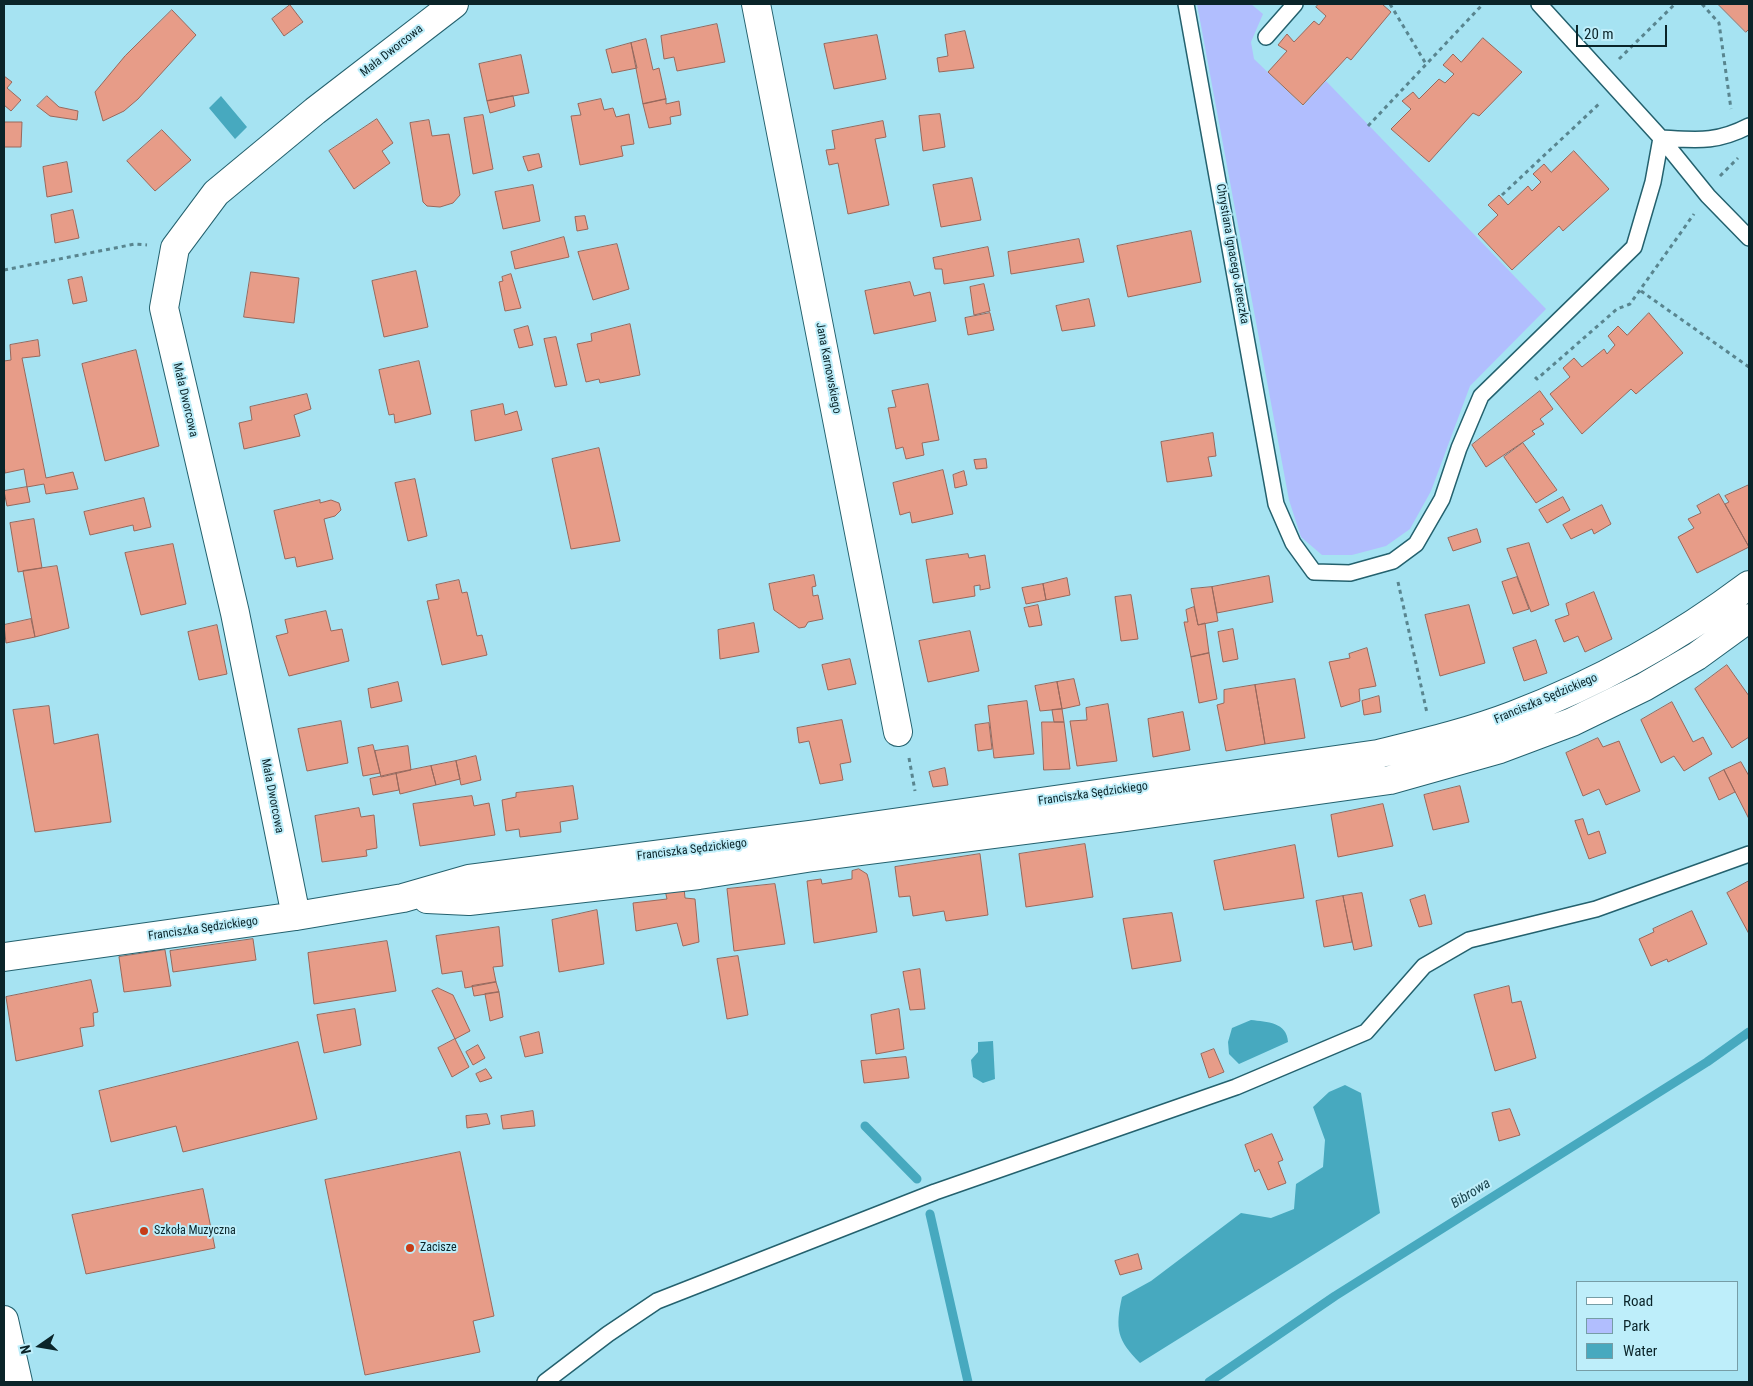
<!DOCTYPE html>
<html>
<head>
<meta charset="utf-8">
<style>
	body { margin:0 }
	#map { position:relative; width:1753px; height:1386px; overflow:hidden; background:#a6e3f2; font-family:"Roboto Condensed",sans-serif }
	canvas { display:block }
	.frame { position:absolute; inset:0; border:5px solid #0a2429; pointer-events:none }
	.legend { position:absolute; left:1576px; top:1281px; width:162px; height:90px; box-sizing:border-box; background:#beeefa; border:1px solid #769da6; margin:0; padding:6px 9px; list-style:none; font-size:15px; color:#0a2429 }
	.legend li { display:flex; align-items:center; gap:10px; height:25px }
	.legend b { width:25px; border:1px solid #769da6 }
	.north { position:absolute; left:15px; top:1321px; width:50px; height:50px; -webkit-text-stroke:4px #beeefa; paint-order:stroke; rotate:257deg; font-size:14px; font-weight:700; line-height:20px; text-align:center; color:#0a2429 }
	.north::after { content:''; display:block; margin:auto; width:18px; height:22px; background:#0a2429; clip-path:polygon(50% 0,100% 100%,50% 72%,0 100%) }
	.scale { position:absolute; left:1576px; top:25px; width:91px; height:22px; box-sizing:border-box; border:2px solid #0a2429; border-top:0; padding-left:6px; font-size:15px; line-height:18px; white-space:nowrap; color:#0a2429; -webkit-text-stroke:4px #beeefa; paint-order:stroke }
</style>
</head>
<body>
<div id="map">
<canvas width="1753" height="1386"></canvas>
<div class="frame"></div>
<ul class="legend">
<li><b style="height:6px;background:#fff"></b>Road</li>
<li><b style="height:14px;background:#b1befe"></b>Park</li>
<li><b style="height:14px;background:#47a9bf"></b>Water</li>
</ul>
<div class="north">N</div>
<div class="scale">20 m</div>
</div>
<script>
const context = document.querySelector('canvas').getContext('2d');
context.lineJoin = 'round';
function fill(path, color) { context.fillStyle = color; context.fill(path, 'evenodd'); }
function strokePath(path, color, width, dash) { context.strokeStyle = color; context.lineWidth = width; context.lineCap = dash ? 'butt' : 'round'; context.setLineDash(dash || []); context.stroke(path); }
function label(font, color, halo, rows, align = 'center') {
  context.font = font + ' "Roboto Condensed",sans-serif'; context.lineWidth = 4; context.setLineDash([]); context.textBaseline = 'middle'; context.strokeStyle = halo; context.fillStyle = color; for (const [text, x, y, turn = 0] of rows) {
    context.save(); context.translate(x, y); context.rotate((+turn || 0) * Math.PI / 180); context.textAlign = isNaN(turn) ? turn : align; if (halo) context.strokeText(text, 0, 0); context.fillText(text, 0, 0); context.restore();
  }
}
fill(new Path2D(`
	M1197,4H1251L1263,14L1251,42L1254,59L1303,106L1326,81L1546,309L1470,386L1431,491L1410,529L1386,546L1352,555H1322L1301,537L1289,500Z`), '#b1befe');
fill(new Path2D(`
	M221,96L247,127L235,139L209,108Z
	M1251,1020C1267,1022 1287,1022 1288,1042L1239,1064L1229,1054L1228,1042L1232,1028Z
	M993,1041L995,1079L983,1083L973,1077L971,1060L978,1052V1042Z
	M1345,1085L1361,1093L1380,1213L1140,1363C1117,1340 1115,1329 1122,1297L1151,1281L1241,1213L1271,1218L1294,1209L1296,1184L1323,1167L1325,1140L1313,1107L1329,1092Z`), '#47a9bf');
strokePath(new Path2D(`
	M865,1126L917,1179
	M930,1214L968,1382
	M1209,1382L1335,1296L1707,1062L1749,1032`), '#47a9bf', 9);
const building = new Path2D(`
	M1319,4H1382L1391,12L1351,60L1347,57L1303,105L1268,72L1287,51L1278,45L1287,34L1294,42L1314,21L1319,25L1326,16L1316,7Z
	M1718,4H1749V29L1746,32Z
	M290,5L303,22L284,36L272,19Z
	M172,10L196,35L138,99L124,111L103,121L95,92L125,56Z
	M717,24L725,62L677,71L674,57L664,59L661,36Z
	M965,31L974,68L939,72L937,58L948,56L945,35Z
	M877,35L886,79L834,89L824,44Z
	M1483,38L1522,72L1479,116L1473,113L1429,162L1391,129L1411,109L1402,101L1413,92L1419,99L1439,79L1445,83L1454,74L1443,65L1453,54L1461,62Z
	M646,39L653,70L659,68L666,99L643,104L631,43Z
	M631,43L637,68L612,73L606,50Z
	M521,55L529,93L487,101L479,64Z
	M4,76L12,82L7,88L21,100L11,111L4,105Z
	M47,96L59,107L78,111L77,120L50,116L37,106Z
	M513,96L515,106L490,113L487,101Z
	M601,99L604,110L613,108L616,117L629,114L634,144L621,146L623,156L580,165L571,116L581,115L578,104Z
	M666,99V104L679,101L681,115L670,117L671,124L649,128L643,104Z
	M940,114L945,147L923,151L919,116Z
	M483,115L493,169L473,174L464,118Z
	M377,119L393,143L382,151L390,163L354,189L329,151Z
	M429,120L432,136L449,134L460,195L453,203L440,207L427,206L423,202L410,123Z
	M883,121L886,137L875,139L889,205L848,214L838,163L829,165L826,150L835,149L832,131Z
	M5,122H22L21,147H4Z
	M162,130L191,160L155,191L127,161Z
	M1574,151L1609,189L1563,231L1559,226L1512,270L1478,234L1498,215L1488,205L1499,195L1508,205L1528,186L1532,191L1541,182L1533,174L1544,164L1551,172Z
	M539,154L542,167L528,171L523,157Z
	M67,162L72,192L47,197L43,167Z
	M972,178L981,220L941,227L933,185Z
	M533,185L540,221L503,229L495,192Z
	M73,210L79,238L55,243L51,215Z
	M585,216L588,229L577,231L575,217Z
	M1191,231L1201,282L1128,297L1117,246Z
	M564,237L569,257L515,269L511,252Z
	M1079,239L1084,262L1011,274L1008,252Z
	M617,244L629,289L593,300L578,252Z
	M988,247L994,276L944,284L942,269H935L933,258Z
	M416,271L428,327L384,337L372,281Z
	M251,272L299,278L294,323L244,317Z
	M511,274L521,308L505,311L499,282L503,281L502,277Z
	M82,277L87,301L73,304L68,280Z
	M910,282L914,296L930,292L936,321L874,334L865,291Z
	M984,284L990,311L974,315L970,287Z
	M1089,299L1095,326L1062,331L1056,306Z
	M990,313L994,330L968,335L965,318Z
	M1649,313L1683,353L1636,394L1631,389L1582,434L1550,394L1570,377L1563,368L1574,358L1582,367L1604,349L1607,354L1615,345L1608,336L1618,326L1627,335Z
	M630,324L640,375L600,383L599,379L586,382L577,344L592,341L591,334Z
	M528,326L533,345L519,348L514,330Z
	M556,337L567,385L555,387L544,339Z
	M38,340L40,356L22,358L46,478L73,472L78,489L46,494L44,484L27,487L24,469L5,473L4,464V361L11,360L10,345Z
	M136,350L159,446L105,461L82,364Z
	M419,361L431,414L395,423L394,414L389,415L379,370Z
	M928,384L939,440L922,443L924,455L906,459L903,447L896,449L888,408L896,407L892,391Z
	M1540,391L1553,409L1540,419L1544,424L1532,431L1535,434L1486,467L1472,445Z
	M307,394L311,409L294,415L300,436L244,449L239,423L252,420L250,407Z
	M503,404L505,415L517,411L522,430L475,441L471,411Z
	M1213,433L1216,456L1208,457L1212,476L1167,482L1161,442Z
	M1523,443L1557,490L1536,503L1504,457Z
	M599,448L620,541L571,549L552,459Z
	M986,459L987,468L976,469L974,460Z
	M943,470L953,514L912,523L910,512L900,515L893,483Z
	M964,471L967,485L955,488L953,475Z
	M415,479L427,536L408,541L395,483Z
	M1749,485V547L1725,504L1729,502L1725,496Z
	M27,487L30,502L7,506L4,491Z
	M1719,494L1749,547L1697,573L1678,537L1694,528L1688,519L1701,513L1697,506Z
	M1563,497L1570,510L1547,523L1539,510Z
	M144,498L151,527L134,531L133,525L90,535L84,512Z
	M320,500V503L331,500L339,503L341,510L335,516L324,519L333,559L297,567L295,557L285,559L274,511Z
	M1602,505L1611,524L1594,534L1592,529L1571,539L1563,525Z
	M34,519L42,568L18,572L10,523Z
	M1477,529L1481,542L1453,551L1448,538Z
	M1529,543L1549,605L1531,612L1507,549Z
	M173,544L186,604L141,615L125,553Z
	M968,554L969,558L985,555L990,588L980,590V585L974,586L975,596L933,603L926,560Z
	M57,566L69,628L35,637L23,571Z
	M814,575L816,586L812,587L813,596L818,595L823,619L808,622L805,627L799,628L774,610L769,584Z
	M1269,576L1273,602L1217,613L1212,587Z
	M1517,577L1529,609L1513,614L1502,582Z
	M1067,578L1070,595L1046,600L1043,584Z
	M459,580L462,593L467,592L477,636L482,635L487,655L442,665L427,601L439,599L436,585Z
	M1043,584L1046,600L1026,604L1022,588Z
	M1212,587L1218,621L1198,625L1191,589Z
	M1594,592L1612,639L1585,652L1578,636L1564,642L1555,620L1569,615L1566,604Z
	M1131,595L1138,639L1121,641L1115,597Z
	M1038,605L1042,625L1029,627L1024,608Z
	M1469,605L1485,663L1440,676L1425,615Z
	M1194,607L1198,625L1205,623L1209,653L1191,657L1184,622H1188L1186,610Z
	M326,611L331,631L342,629L349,661L289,676L276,636L288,633L285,620Z
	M31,619L35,637L6,643L4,625Z
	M754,623L759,652L720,659L718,630Z
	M217,625L227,674L199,680L188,632Z
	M1233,629L1238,659L1223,662L1218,632Z
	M970,631L979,671L928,682L919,641Z
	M1536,640L1547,673L1524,681L1513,648Z
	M1367,648L1376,686L1359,689L1360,701L1341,707L1329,662L1350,658L1349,654Z
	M1209,653L1217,699L1199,703L1191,657Z
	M850,659L856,684L828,690L822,665Z
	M1727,665L1749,696V737L1732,748L1695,689Z
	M1074,679L1080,705L1062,709L1057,682Z
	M1295,679L1305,738L1265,744L1255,685Z
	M398,682L402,701L371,708L368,689Z
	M1057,682L1062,709L1040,711L1035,686Z
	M1255,685L1265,744L1226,751L1217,705L1224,703V690Z
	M1379,696L1381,712L1364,715L1362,701Z
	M1027,701L1034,754L994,758L988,706Z
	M1672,702L1693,742L1703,737L1712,754L1684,771L1674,756L1661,763L1641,720Z
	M1108,704L1117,761L1077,766L1070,721L1087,720L1086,708Z
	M49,706L54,744L98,734L111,822L35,832L13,710Z
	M1062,709L1064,722H1054L1052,710Z
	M1183,712L1190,750L1153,757L1148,719Z
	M842,720L851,762L840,764L843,780L820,784L809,741L799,743L797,728Z
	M341,721L348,763L307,771L298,729Z
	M1042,722H1064L1070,769L1044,770Z
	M989,723L992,749L978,751L975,725Z
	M1598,738L1603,747L1619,741L1640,791L1606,805L1599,789L1583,796L1566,753Z
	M373,745L380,773L363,776L358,748Z
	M408,746L411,770L381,777L375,751Z
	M476,756L481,780L461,785L456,761Z
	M456,761L460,779L436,785L431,766Z
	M1741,762L1749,776V819L1724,770Z
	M431,766L436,785L400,794L396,773Z
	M945,768L948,785L933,787L929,772Z
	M1724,770L1735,792L1719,800L1709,778Z
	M396,773L399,790L373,795L370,779Z
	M573,786L578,819L560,822L561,832L520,837L519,829L506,831L502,800L516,797V793Z
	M1460,786L1469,822L1433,830L1424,795Z
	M472,796L474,806L489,803L495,835L420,846L413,804Z
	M1383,804L1393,846L1338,857L1331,815Z
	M359,808L361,817L374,815L377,848L366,850L367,856L322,862L315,816Z
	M1583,819L1588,835L1599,831L1606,853L1589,859L1575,821Z
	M1085,844L1093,897L1026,907L1019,854Z
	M1295,845L1304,898L1224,910L1214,861Z
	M980,854L988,915L946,921L944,911L913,916L910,896L899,897L895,867Z
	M859,869L867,874L869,881L877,932L814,943L807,881L821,879L822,884L852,879V871Z
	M1749,881V934L1727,893Z
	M775,884L785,944L734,951L727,889Z
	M684,888L685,898L695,899L699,942L683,946L677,923L636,931L633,903L667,899L665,890Z
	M1362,893L1372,946L1354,950L1343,896Z
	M1425,895L1432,924L1419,927L1410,900Z
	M1343,896L1352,942L1324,947L1316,901Z
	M597,910L604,964L559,972L552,920Z
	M1692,911L1707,944L1668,962L1667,959L1651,966L1639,939L1654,932L1653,929Z
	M1172,913L1181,961L1132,969L1123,919Z
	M499,927L503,966L493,967L496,982L465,988L462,971L442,974L436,936Z
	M253,939L256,960L173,972L170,951Z
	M387,941L396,991L314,1004L308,953Z
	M165,950L171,986L124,992L119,957Z
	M738,956L748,1015L727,1019L717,959Z
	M920,969L925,1009L910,1010L903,972Z
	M91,980L98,1012L93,1013L94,1026L80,1028L83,1046L16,1061L6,997Z
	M496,982L499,992L474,996L472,986Z
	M1509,986L1512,1003L1521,1001L1536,1058L1495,1071L1474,995Z
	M438,988L453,995L470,1031L455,1039L432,991Z
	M499,992L503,1017L490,1021L485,994Z
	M355,1009L361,1045L324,1053L317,1015Z
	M899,1009L904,1049L876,1054L871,1015Z
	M539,1032L543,1053L525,1057L520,1037Z
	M455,1039L469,1067L452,1077L438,1048Z
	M298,1042L317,1119L183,1152L176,1126L111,1142L99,1091Z
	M478,1045L485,1058L473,1065L466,1052Z
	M1214,1049L1224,1072L1209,1078L1201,1054Z
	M906,1057L909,1078L864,1083L861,1061Z
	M486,1069L492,1078L480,1082L476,1074Z
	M1510,1109L1520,1135L1499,1141L1492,1113Z
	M533,1111L535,1126L503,1129L501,1116Z
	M487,1114L490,1124L467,1128L466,1116Z
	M1272,1134L1283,1160L1278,1162L1286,1183L1268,1190L1259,1169L1255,1172L1245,1145Z
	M460,1152L494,1316L473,1321L480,1352L365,1375L325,1180Z
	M203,1189L215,1248L86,1274L72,1215Z
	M1138,1254L1142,1269L1120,1275L1115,1261Z`);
fill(building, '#e79c88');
strokePath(building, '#98685c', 1);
const service = new Path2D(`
	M1186,4L1276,504L1293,543L1314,572L1350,573L1393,561L1416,544L1442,499L1459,448L1481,396L1634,247L1653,182L1661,138L1708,196L1749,238
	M1539,4L1661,138C1697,140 1716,143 1749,126
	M1266,37L1295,4
	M545,1382L608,1334L657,1301L935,1192L1236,1087L1366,1032L1424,966L1469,940L1596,909L1749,854`);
const minor = new Path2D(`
	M756,4L898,732
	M427,899L469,901L699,875L813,857L1118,818L1390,780L1500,749L1572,722L1644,687L1697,656L1749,618
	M296,916L235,613L164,308L175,248L216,193L315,111L454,4
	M4,957L296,916L403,898L469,879L810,835L1378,754C1423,743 1470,732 1514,715C1598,683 1677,639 1749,585`);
const tertiary = new Path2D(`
	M4,1320L18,1382`);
strokePath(service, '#24616e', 18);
strokePath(minor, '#24616e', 30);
strokePath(tertiary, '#24616e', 30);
strokePath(new Path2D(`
	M1390,4L1426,64
	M1702,4L1719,23L1731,109
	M1619,59L1675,4
	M1368,126L1483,4
	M1720,176L1738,158
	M1502,195L1600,103
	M4,270L135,244L147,245
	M1641,291L1749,367
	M1535,377L1537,379L1617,309L1630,304L1694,214
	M1398,582L1427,713
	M909,758L915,791`), '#59858f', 3, [4, 4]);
strokePath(service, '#fff', 15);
strokePath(minor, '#fff', 28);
strokePath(tertiary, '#fff', 28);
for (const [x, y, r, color] of [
	[144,1231,5,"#c63c17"],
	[410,1248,5,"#c63c17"]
]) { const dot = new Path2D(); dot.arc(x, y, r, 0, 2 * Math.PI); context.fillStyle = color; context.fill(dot); strokePath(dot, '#beeefa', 2); }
label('12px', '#0a2429', '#beeefa', [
	["Mała Dworcowa",392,51,-38],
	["Chrystiana Ignacego Jereczka",1232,254,80],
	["Jana Karnowskiego",828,368,79],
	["Mała Dworcowa",185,400,77],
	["Franciszka Sędzickiego",1546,699,-23],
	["Franciszka Sędzickiego",1093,794,-8],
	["Mała Dworcowa",272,796,79],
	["Franciszka Sędzickiego",692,850,-7],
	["Franciszka Sędzickiego",203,929,-8]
]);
label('12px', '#0a2429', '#beeefa', [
	["Szkoła Muzyczna",154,1231],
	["Zacisze",420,1248]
], 'left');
label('italic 14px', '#1a454f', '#beeefa', [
	["Bibrowa",1471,1194,-32]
]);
</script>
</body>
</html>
